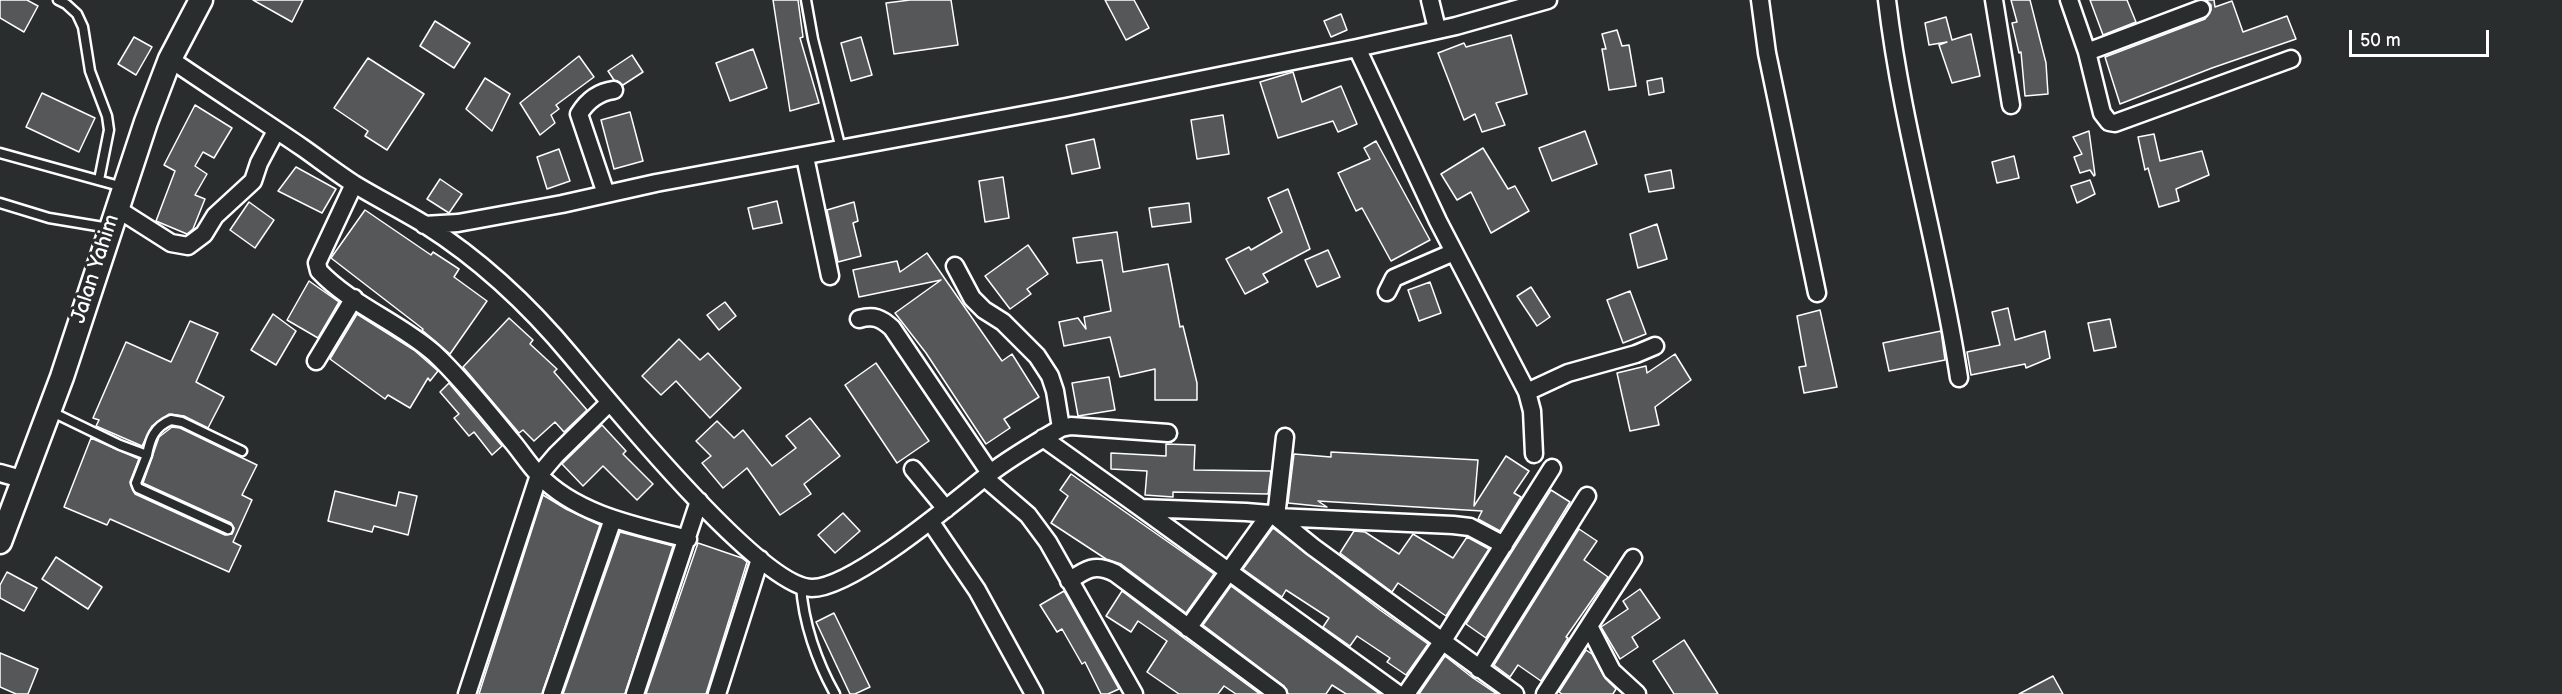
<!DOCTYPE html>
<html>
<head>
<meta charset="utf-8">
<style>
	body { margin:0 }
	#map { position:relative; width:2562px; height:694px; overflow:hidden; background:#2a2d2e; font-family:"Balsamiq Sans",sans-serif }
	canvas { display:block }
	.scale { position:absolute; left:2349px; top:30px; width:140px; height:27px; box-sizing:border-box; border:3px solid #fff; border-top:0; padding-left:8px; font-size:18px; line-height:21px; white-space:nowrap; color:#fff; -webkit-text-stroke:4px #2a2d2e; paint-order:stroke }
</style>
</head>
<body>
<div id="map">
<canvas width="2562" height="694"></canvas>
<div class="scale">50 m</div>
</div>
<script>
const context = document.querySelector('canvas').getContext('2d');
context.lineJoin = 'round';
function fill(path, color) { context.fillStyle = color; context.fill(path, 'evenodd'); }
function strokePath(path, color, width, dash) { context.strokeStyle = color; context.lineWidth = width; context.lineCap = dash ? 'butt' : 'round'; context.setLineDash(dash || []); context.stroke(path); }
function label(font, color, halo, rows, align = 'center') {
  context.font = font + ' "Balsamiq Sans",sans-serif'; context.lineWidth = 6; context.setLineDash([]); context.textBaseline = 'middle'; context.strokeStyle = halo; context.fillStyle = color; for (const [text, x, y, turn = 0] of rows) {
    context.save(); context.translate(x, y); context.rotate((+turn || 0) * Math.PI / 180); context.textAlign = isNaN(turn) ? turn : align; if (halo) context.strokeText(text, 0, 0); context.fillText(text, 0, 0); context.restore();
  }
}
const building = new Path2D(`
	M0,0H27L38,6L24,32L0,18Z
	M253,0H303L292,22Z
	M773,0H798L803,37L800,38L819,103L790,111Z
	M910,0H951L958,45L894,54L886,3Z
	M1105,0H1134L1149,28L1126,40Z
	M2011,0H2030L2046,63L2048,94L2025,96L2021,52L2019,53L2012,23L2017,22Z
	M2090,0H2127L2136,22L2103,35Z
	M2206,0H2214L2215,7L2232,1L2243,32L2287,16L2296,39L2212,68L2120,104L2105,57L2205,19L2211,10V5Z
	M1341,14L1347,30L1331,37L1324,21Z
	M1946,17L1952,40L1971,34L1980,76L1952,83L1939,45L1947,42L1929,45L1925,23Z
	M435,21L470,43L454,68L420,46Z
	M1617,30L1622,46L1629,45L1636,86L1609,90L1602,49H1606L1602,34Z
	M1511,35L1527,94L1496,103L1505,125L1482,132L1475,114L1464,120L1438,53L1464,43L1466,47Z
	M134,37L152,47L136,75L118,64Z
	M861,37L872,75L851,81L841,43Z
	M753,49L767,88L730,101L716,63Z
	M632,55L643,72L623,85L614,80L608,71Z
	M579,56L594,77L556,105L559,109L551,115L555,123L540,135L520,103Z
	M368,58L424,94L387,150L365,136L368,131L334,108Z
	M1293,72L1302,102L1341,86L1357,124L1338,132L1333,121L1278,138L1260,82Z
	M485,78L510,94L492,131L466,109Z
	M1662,78L1664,92L1649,95L1647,81Z
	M42,93L95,118L79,152L26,127Z
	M195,105L232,128L214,158L203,152L195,166L207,174L195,195L205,199L193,229L187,234L156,221L175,171L164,165Z
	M630,112L643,161L614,169L601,120Z
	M1223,115L1229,154L1197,159L1191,120Z
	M1585,131L1597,164L1552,181L1539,148Z
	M2089,131L2095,175L2094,176L2090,170L2080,173L2074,157L2082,154L2073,137Z
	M2154,134L2160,161L2202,151L2209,175L2176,189L2179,201L2159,207L2148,168L2145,170L2138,137Z
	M1094,139L1100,168L1072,174L1066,145Z
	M1376,141L1430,240L1391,261L1362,208L1356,211L1338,173L1370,159L1364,148Z
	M1483,148L1508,189L1515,186L1529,211L1491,233L1471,192L1457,200L1441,174Z
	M559,149L570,181L547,189L537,157Z
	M2014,156L2019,178L1997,183L1992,162Z
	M296,167L336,189L322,213L278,191Z
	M1671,170L1674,188L1649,192L1645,175Z
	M1003,177L1009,218L985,222L979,181Z
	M440,179L462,194L449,213L427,199Z
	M2090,180L2095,194L2077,203L2071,186Z
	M1288,189L1310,249L1263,274L1268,282L1245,294L1226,259L1249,247L1251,250L1282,232L1268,198Z
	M777,201L782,223L753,229L748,208Z
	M249,202L274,220L255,248L230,230Z
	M854,202L858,221L853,223L861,256L838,262L827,210Z
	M1189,203L1191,222L1152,227L1149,208Z
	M365,210L431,255L433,252L459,269L454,277L487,301L450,354L422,330L423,329L331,258Z
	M1657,224L1667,259L1638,268L1630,234Z
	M1117,232L1123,272L1168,264L1180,327L1183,326L1197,383V400H1155V369L1120,377L1110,337L1064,346L1059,322L1078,318L1086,329L1084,317L1111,311L1102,260L1077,263L1073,238Z
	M1028,245L1048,274L1027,289L1031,294L1010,309L985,276Z
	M1328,250L1340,277L1317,287L1305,260Z
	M927,253L1002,361L1012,354L1039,397L1004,419L1010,428L986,444L926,353L895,313L941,280L859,297L853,270L897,261L900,272Z
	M309,281L339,302L318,338L287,320Z
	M1430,282L1441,313L1419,321L1408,290Z
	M1531,287L1550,317L1537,326L1517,296Z
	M1630,291L1646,334L1623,343L1607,300Z
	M725,302L736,316L719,330L707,315Z
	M2008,308L2015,340L2045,331L2050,358L2026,368L2025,364L1971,375L1967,352L2000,345L1992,312Z
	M1820,310L1837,387L1804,393L1799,367L1806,366L1797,316Z
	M273,314L296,331L276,365L251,350Z
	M357,314L414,350L438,371L430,381L428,378L410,408L388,395L385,399L330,359Z
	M509,318L533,340L530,344L557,369L554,372L587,410L564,432L555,422L534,441L523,430L519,433L463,367Z
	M2110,319L2116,347L2094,351L2088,323Z
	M190,321L218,333L196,382L224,397L208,428L184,416L169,414L152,426L142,446L96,426L99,420L93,418L126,342L171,362Z
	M1941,331L1945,360L1889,371L1883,343Z
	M679,339L700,360L708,353L741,388L710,418L676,381L661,395L642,376Z
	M1675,354L1691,380L1655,407L1659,425L1630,431L1617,373L1646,366L1647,373Z
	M876,363L929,441L897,463L845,385Z
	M1109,377L1115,410L1078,416L1072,383Z
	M449,383L502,446L492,455L474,432L469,436L454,418L459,414L440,392Z
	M810,418L840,456L804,484L811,494L780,515L747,468L723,488L702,463L711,456L696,441L717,421L734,438L743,430L772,466L796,448L786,436Z
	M602,425L626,451L623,454L653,484L637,500L603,466L583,486L562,464Z
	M172,427L180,428L257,465L242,495L252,500L233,542L241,546L229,572L110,519L107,525L64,507L91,438L139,459L130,482L135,494L225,535L232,534L234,528L231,523L143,483L159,437Z
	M1166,444L1195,445L1194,470L1271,471L1268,494L1173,492V497L1145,495L1147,471L1111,469V453L1166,456Z
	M1331,452L1478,460L1474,506L1506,456L1529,471L1514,493L1521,497L1500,531L1478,519L1482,511L1318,501L1327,507L1288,503L1294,454L1331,457Z
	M1071,474L1214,574L1186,613L1121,564L1106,559L1051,523L1068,496L1060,490Z
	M1551,490L1570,502L1486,638L1466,624Z
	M335,491L396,506L399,492L417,496L408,535L374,526L372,532L328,521Z
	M543,495L566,509L600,525L542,694H479Z
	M843,513L860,531L835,553L818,535Z
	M1273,528L1380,610L1428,644L1406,675L1387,662L1390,658L1357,636L1350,646L1323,627L1329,618L1286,590L1282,597L1243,569Z
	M1579,529L1597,541L1584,560L1608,577L1566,637L1568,638L1541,681L1518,665L1510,677L1494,665Z
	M1354,531L1365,532L1399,554L1413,534L1453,558L1467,537L1489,549L1446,616L1398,583L1392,592L1340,553Z
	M620,532L673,546L625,694H563Z
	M698,543L742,558L747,562L706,694H646Z
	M56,557L102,587L88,609L42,579Z
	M7,572L37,588L24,611L0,598V585Z
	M1231,586L1270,615L1380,694H1346L1332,685L1326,694H1288L1284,686L1203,625Z
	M1640,589L1660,618L1632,637L1638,647L1620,659L1601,627L1628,609L1623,601Z
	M1064,591L1119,689L1108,694H1101L1085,662L1082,664L1062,629L1057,632L1040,605Z
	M1122,591L1181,636L1260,694H1236L1224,686L1218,694H1179L1147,672L1167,641L1138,621L1131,632L1106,616Z
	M834,613L870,687L855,694H850L816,622Z
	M1684,640L1708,678L1718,694H1674L1653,661Z
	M1586,650L1592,654L1605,678L1616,689L1613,694H1562L1559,692Z
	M0,653L38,669L28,694H16L0,687Z
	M1445,656L1473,678L1497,694H1419Z
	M2053,676L2063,694H2019Z`);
fill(building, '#555758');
strokePath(building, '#fff', 1.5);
const lane = new Path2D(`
	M58,0L66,4L77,14L83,27L90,71L107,116L109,130L99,180
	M806,0L813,39L841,149
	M0,153L123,187
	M0,203L49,218L109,228
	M50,411L120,445L147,455C150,439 154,427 171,420L182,422L242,451
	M147,455L136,483L138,488L228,529
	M801,585C803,622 817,662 835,694`);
const street = new Path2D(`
	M1430,0L1437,29
	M1760,0L1767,53L1817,293
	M1887,0C1902,128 1940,251 1959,378
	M1994,0L2011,105
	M2069,0L2087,52L2102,113L2109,122L2115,123L2291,59
	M1357,48L1438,221L1527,392L1532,411L1534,454
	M2087,52L2201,9
	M170,59C214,89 259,118 303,148C320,160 337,173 354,184C377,198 401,210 424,224C481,260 529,305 572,357C609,401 760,587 812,588C853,588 955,501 989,474C1011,457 1037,442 1061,428L1071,426L1168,433
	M805,157L830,276
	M354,184L317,263L319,271C351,305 399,322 434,353C460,377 488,412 510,439C520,450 528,464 539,475C577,515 637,526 688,539
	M606,194L579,114C587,101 598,92 614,90
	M116,208L171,243L188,246L204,234L215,216L253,181L259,163L276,131
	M424,225L458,223L562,204L656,183L1066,107L1357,48L1456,26L1548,0
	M955,266L972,298L984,310L1003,322L1037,356L1050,376L1055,391L1061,428
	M1387,292L1394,278L1454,252
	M859,319C874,315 881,318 892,328L990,473
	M316,361L354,298
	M1527,392L1568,373L1636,354L1655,346
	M1285,437L1276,517L1313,547L1515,694
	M1043,438L1141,508L1246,512L1270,514L1276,517L1453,525L1470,527L1504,545
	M913,469L946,509
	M0,473L25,480
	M985,478L1028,515L1048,542L1134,694
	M1141,508L1398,694
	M930,521L977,590L1034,694
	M1069,581C1086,569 1095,563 1115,573L1278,694
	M1589,626L1612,671L1637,694
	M1188,628L1270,514
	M1479,669L1587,496
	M467,694L539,475L556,455L609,403
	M552,694L613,519
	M635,694L699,501
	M717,694L760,559
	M1406,694L1442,642L1552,468
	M1545,694L1633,558`);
const secondary = new Path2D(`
	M0,542L62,377L146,122L170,59L201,0`);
strokePath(lane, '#fff', 13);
strokePath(street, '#fff', 21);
strokePath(secondary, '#fff', 27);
strokePath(lane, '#2a2d2e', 8);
strokePath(street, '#2a2d2e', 16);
strokePath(secondary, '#2a2d2e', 22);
label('21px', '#fff', '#2a2d2e', [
	["Jalan Yahim",96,269,-72]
]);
</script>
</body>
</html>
